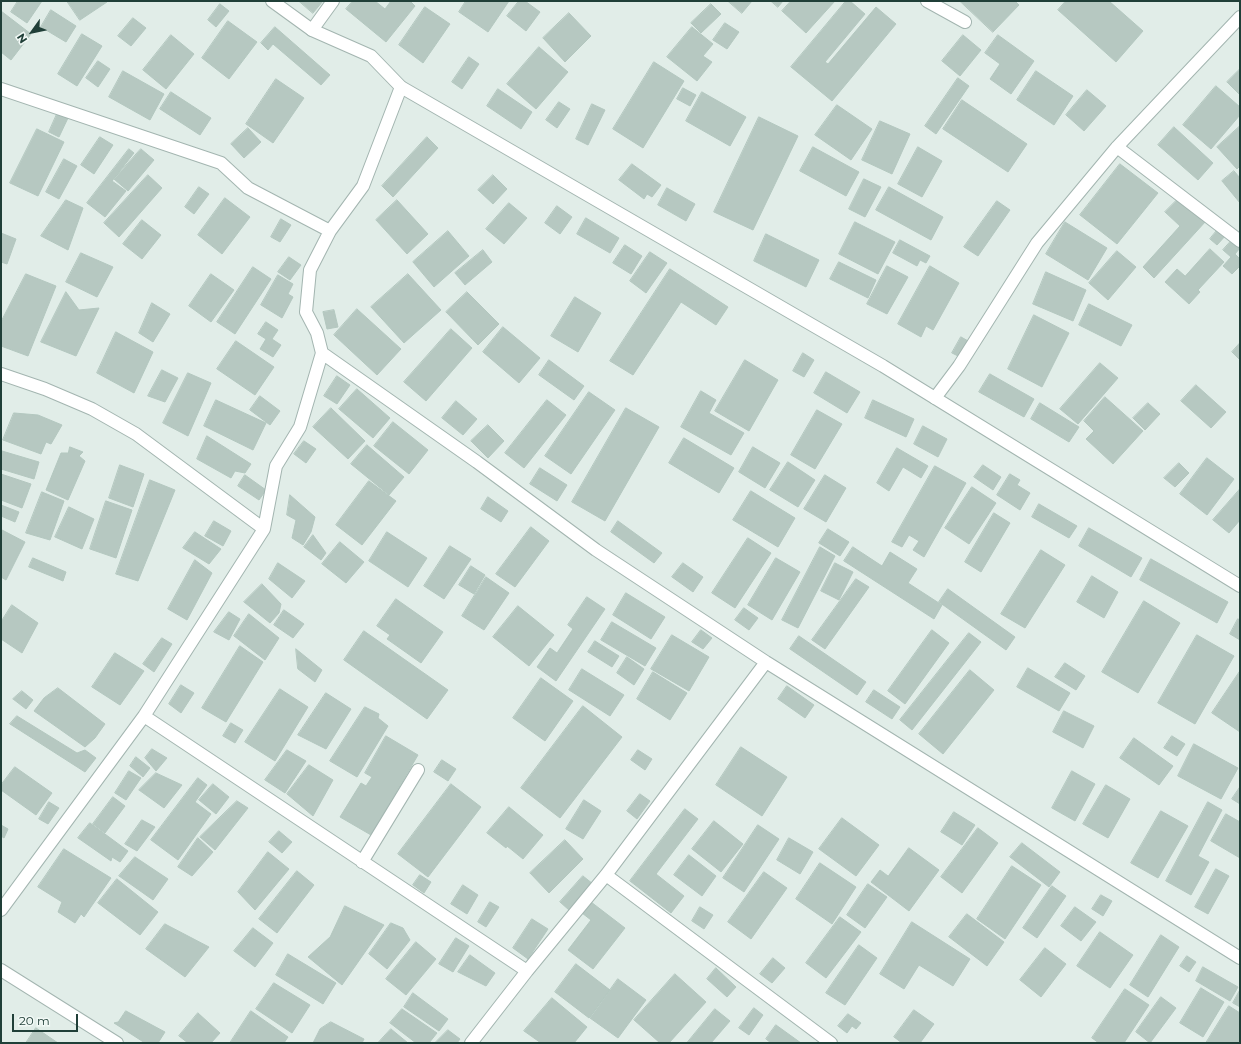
<!DOCTYPE html>
<html>
<head>
<meta charset="utf-8">
<style>
	body { margin:0 }
	#map { position:relative; width:1241px; height:1044px; overflow:hidden; background:#e1ede8; font-family:Montserrat,sans-serif }
	canvas { display:block }
	.frame { position:absolute; inset:0; border:2px solid #203f38; pointer-events:none }
	.north { position:absolute; left:12px; top:12px; width:40px; height:40px; -webkit-text-stroke:3px #f2f9f6; paint-order:stroke; rotate:237deg; font-size:11px; font-weight:700; line-height:16px; text-align:center; color:#203f38 }
	.north::after { content:''; display:block; margin:auto; width:14px; height:18px; background:#203f38; clip-path:polygon(50% 0,100% 100%,50% 72%,0 100%) }
	.scale { position:absolute; left:12px; top:1014px; width:66px; height:18px; box-sizing:border-box; border:2px solid #203f38; border-top:0; padding-left:5px; font-size:12px; line-height:14px; white-space:nowrap; color:#203f38; -webkit-text-stroke:3px #f2f9f6; paint-order:stroke }
</style>
</head>
<body>
<div id="map">
<canvas width="1241" height="1044"></canvas>
<div class="frame"></div>
<div class="north">N</div>
<div class="scale">20 m</div>
</div>
<script>
const context = document.querySelector('canvas').getContext('2d');
context.lineJoin = 'round';
function fill(path, color) { context.fillStyle = color; context.fill(path, 'evenodd'); }
function strokePath(path, color, width, dash) { context.strokeStyle = color; context.lineWidth = width; context.lineCap = dash ? 'butt' : 'round'; context.setLineDash(dash || []); context.stroke(path); }
const building = new Path2D(`
	M18,1H42L27,23L11,12Z
	M67,1H106L107,2L80,20Z
	M299,1H323L313,13Z
	M353,1H375L385,9L391,1H410L415,6L386,42L346,9Z
	M466,1H509L488,32L459,12Z
	M519,1H525L540,12L526,31L507,16Z
	M728,1H752L742,13Z
	M771,1H783L778,7Z
	M791,1H835L806,33L782,11Z
	M846,1H850L865,14L825,62L828,64L876,7L896,24L832,101L791,67Z
	M960,1H1015L1019,5L993,32Z
	M1066,1H1109L1143,31L1116,62L1058,10Z
	M220,4L229,11L216,27L208,20Z
	M711,4L721,14L701,33L691,23Z
	M425,7L450,24L423,63L399,45Z
	M51,10L76,26L66,42L41,27Z
	M1,11L31,34L11,60L1,52Z
	M569,13L591,36L565,62L543,38Z
	M133,18L146,28L131,46L118,36Z
	M228,21L257,42L229,79L202,58Z
	M725,23L739,32L727,49L713,40Z
	M275,27L330,75L321,85L273,44L268,50L261,43Z
	M692,27L713,44L703,56L712,62L697,81L667,57Z
	M82,34L102,46L77,86L58,74Z
	M171,35L194,54L166,89L143,70Z
	M963,35L981,50L960,76L942,61Z
	M998,35L1034,61L1011,94L990,79L1000,64L985,53Z
	M539,47L568,72L536,109L507,84Z
	M469,57L479,64L462,89L452,82Z
	M98,61L110,69L98,87L86,78Z
	M654,62L684,81L643,148L613,129Z
	M1240,69V95L1227,82Z
	M123,71L164,94L150,120L109,97Z
	M1036,71L1073,96L1054,125L1017,100Z
	M958,78L969,86L936,134L925,126Z
	M276,79L304,98L273,143L246,124Z
	M1216,86L1240,107V115L1211,149L1183,125Z
	M683,88L696,95L690,106L677,99Z
	M498,89L532,112L521,129L487,106Z
	M1087,90L1106,106L1084,131L1066,115Z
	M171,92L211,118L200,135L160,109Z
	M702,92L746,117L730,146L686,121Z
	M962,100L1027,144L1008,172L943,129Z
	M559,102L570,109L557,128L546,120Z
	M592,104L605,110L588,145L576,139Z
	M837,105L872,129L851,160L815,135Z
	M57,114L68,118L59,137L49,132Z
	M759,117L798,136L753,230L714,212Z
	M880,121L910,134L892,174L862,160Z
	M1240,126V166L1237,169L1217,147Z
	M1174,127L1213,163L1198,180L1158,145Z
	M248,128L261,142L244,158L231,144Z
	M37,129L64,142L38,196L10,183Z
	M100,137L113,145L94,174L81,165Z
	M427,137L438,148L393,197L382,186Z
	M813,147L859,172L846,196L800,171Z
	M918,147L942,161L922,197L898,184Z
	M129,149L134,153L112,181L126,191L105,217L87,203Z
	M141,149L154,160L128,191L114,179Z
	M64,159L77,166L59,199L46,192Z
	M632,164L661,185L652,197L647,194L644,199L619,180Z
	M1120,164L1158,193L1117,244L1080,215Z
	M1234,171L1240,178V203L1222,181Z
	M148,175L162,188L119,237L104,223Z
	M493,175L507,189L493,204L478,190Z
	M864,179L881,187L865,217L849,209Z
	M199,187L209,194L194,214L185,207Z
	M889,187L943,217L931,240L876,210Z
	M667,188L695,204L686,221L658,205Z
	M1180,197L1206,221L1154,278L1143,267L1180,226L1165,212Z
	M225,198L250,217L222,254L198,235Z
	M66,200L83,208L68,250L41,236Z
	M397,200L428,234L407,254L376,220Z
	M997,201L1010,210L978,256L964,247Z
	M509,203L527,218L504,244L486,229Z
	M557,206L572,217L560,234L545,223Z
	M586,218L619,238L610,253L577,234Z
	M281,219L291,225L280,242L271,237Z
	M142,220L161,235L142,259L123,244Z
	M855,222L895,242L878,274L839,254Z
	M1065,222L1107,248L1088,280L1046,254Z
	M1219,228L1227,234L1217,245L1210,239Z
	M448,231L469,256L434,287L413,262Z
	M1,233L16,239L7,264L1,262Z
	M766,234L819,260L806,287L754,261Z
	M900,240L930,256L926,263L920,260L917,266L893,253Z
	M1232,240L1240,248L1235,254L1240,259V266L1232,274L1223,266L1231,257L1223,250Z
	M625,245L642,256L631,274L613,263Z
	M1210,249L1224,262L1198,290L1200,292L1189,304L1165,282L1177,269L1185,276Z
	M483,250L492,262L465,285L455,273Z
	M1117,251L1136,267L1108,300L1089,283Z
	M650,252L667,263L646,293L630,281Z
	M81,253L113,267L97,297L66,282Z
	M289,257L301,265L290,280L278,272Z
	M839,262L876,280L868,298L830,279Z
	M887,266L908,277L887,314L867,304Z
	M930,266L959,283L933,330L926,326L921,337L898,324Z
	M253,267L271,279L235,334L217,322Z
	M670,269L728,307L716,325L681,302L633,375L610,361Z
	M1046,272L1086,290L1073,321L1033,304Z
	M26,274L56,286L28,356L1,346V322Z
	M211,274L234,290L211,322L189,306Z
	M408,274L441,310L404,343L371,307Z
	M278,275L293,284L288,294L293,297L282,318L261,305Z
	M66,292L79,310L99,308L76,356L41,342Z
	M467,292L499,324L478,345L446,312Z
	M575,297L601,313L578,352L551,336Z
	M152,303L170,314L153,342L139,333Z
	M1089,304L1132,325L1121,346L1079,325Z
	M357,309L401,349L377,375L334,335Z
	M334,310L338,327L327,329L323,312Z
	M1034,315L1069,333L1042,387L1008,369Z
	M266,322L278,330L272,339L281,345L273,357L260,349L266,339L258,334Z
	M503,327L540,358L519,383L483,352Z
	M451,329L472,348L426,401L404,382Z
	M116,332L153,352L134,393L97,373Z
	M961,337L970,342L962,358L952,353Z
	M236,341L274,367L255,395L217,369Z
	M1240,343V360L1232,352Z
	M803,353L814,360L804,377L793,371Z
	M549,360L584,386L574,400L539,375Z
	M745,360L778,380L749,431L715,411Z
	M1100,363L1118,378L1078,424L1060,409Z
	M162,370L178,378L165,402L148,396Z
	M826,372L860,392L847,413L814,393Z
	M188,373L211,383L188,436L163,423Z
	M990,374L1034,399L1024,417L979,392Z
	M337,376L350,385L337,404L324,396Z
	M1196,385L1226,412L1211,428L1181,401Z
	M357,389L390,418L373,438L339,409Z
	M701,391L716,400L709,413L744,433L731,455L681,427Z
	M589,392L615,410L571,474L545,456Z
	M260,396L280,411L270,425L250,410Z
	M1105,397L1143,431L1113,464L1086,439L1094,431L1084,421Z
	M216,400L266,423L253,450L204,426Z
	M547,400L566,415L524,468L505,453Z
	M873,400L914,419L906,437L865,418Z
	M456,401L477,419L463,435L442,418Z
	M1040,403L1079,427L1069,442L1031,419Z
	M1148,403L1160,414L1145,430L1133,418Z
	M331,408L365,441L348,459L313,427Z
	M626,408L659,427L605,521L572,502Z
	M817,410L842,424L815,469L791,455Z
	M14,413L38,415L62,425L51,444L46,442L41,454L3,440Z
	M393,422L428,450L409,474L374,446Z
	M488,425L504,441L488,458L471,441Z
	M923,426L947,439L938,457L914,444Z
	M207,436L251,464L245,473L235,471L231,478L197,459Z
	M684,438L734,468L719,493L669,463Z
	M304,441L316,449L306,463L294,454Z
	M367,445L404,477L389,495L351,464Z
	M70,447L83,452L79,456L85,461L68,500L46,490L61,453H68Z
	M753,447L780,463L765,488L739,472Z
	M897,448L928,466L921,478L903,467L889,491L877,483Z
	M2,451L39,462L34,479L1,469V456Z
	M1207,458L1234,479L1207,515L1180,494Z
	M788,462L815,480L798,507L770,490Z
	M1179,463L1189,473L1175,487L1164,478Z
	M120,465L144,474L133,507L109,498Z
	M983,465L1001,477L993,490L974,477Z
	M935,466L966,483L924,557L913,550L919,541L909,535L902,547L892,542Z
	M540,468L567,485L557,501L530,484Z
	M1,474L31,484L22,508L1,500Z
	M1010,474L1020,480L1017,485L1030,493L1020,510L997,495Z
	M245,475L266,490L259,500L238,486Z
	M825,475L846,488L826,522L804,509Z
	M150,480L175,490L138,581L116,574Z
	M369,481L396,501L362,545L336,525Z
	M972,487L996,503L969,544L945,528Z
	M1240,489V520L1229,533L1213,520Z
	M751,491L795,518L778,547L733,520Z
	M42,492L64,501L50,540L26,533Z
	M290,495L315,517L311,532L303,545L292,538L296,520L287,515Z
	M488,497L508,511L501,522L481,509Z
	M106,501L132,510L116,558L90,549Z
	M1039,504L1077,526L1069,538L1032,517Z
	M1,505L19,512L15,522L1,516Z
	M69,507L94,519L82,549L55,537Z
	M994,513L1010,523L981,572L965,562Z
	M214,521L231,531L223,546L205,536Z
	M618,521L662,553L654,563L611,532Z
	M531,527L549,541L515,587L496,574Z
	M1089,528L1142,558L1131,577L1079,546Z
	M828,529L849,542L840,556L819,543Z
	M2,530L25,542L6,580L1,577Z
	M195,532L221,549L209,564L183,548Z
	M387,532L427,558L408,587L369,561Z
	M313,535L326,553L321,560L304,547Z
	M748,538L771,553L735,608L712,593Z
	M340,542L364,562L346,583L322,564Z
	M450,546L471,559L444,599L424,586Z
	M820,547L835,556L798,628L782,620Z
	M853,547L882,566L890,552L917,569L908,583L942,605L934,619L844,561Z
	M1041,550L1065,565L1025,628L1001,614Z
	M33,558L66,572L63,581L29,567Z
	M776,558L800,572L772,620L748,605Z
	M1151,559L1228,602L1217,623L1140,580Z
	M195,560L212,573L187,620L168,609Z
	M278,563L305,581L292,598L269,579Z
	M683,563L703,577L693,592L672,577Z
	M835,563L853,572L839,600L821,591Z
	M471,566L485,575L474,594L459,585Z
	M1092,576L1118,592L1104,618L1077,602Z
	M486,577L509,593L484,630L462,616Z
	M856,579L869,587L825,649L812,640Z
	M262,584L281,604L279,613L270,623L244,602Z
	M948,589L1015,637L1006,650L939,602Z
	M626,593L665,617L651,639L613,615Z
	M587,597L605,609L556,681L537,667L550,648L557,653L573,629L568,625Z
	M396,599L443,632L421,663L387,639L390,635L377,626Z
	M1144,601L1180,623L1138,693L1102,672Z
	M12,605L38,623L22,653L1,639V622Z
	M518,606L554,635L529,666L493,637Z
	M744,608L758,618L749,630L735,620Z
	M284,610L304,624L293,638L274,625Z
	M229,612L240,619L229,640L214,632Z
	M249,614L279,638L265,660L234,636Z
	M1238,619L1240,620V640L1230,634Z
	M612,622L656,648L645,666L601,640Z
	M701,630L712,638L703,649L692,642Z
	M932,630L949,643L905,704L888,691Z
	M364,631L448,690L427,719L344,660Z
	M969,633L981,642L912,730L900,720Z
	M672,635L709,657L689,691L651,669Z
	M1197,635L1234,656L1195,724L1158,703Z
	M799,636L866,682L857,695L790,649Z
	M162,638L172,644L154,672L143,664Z
	M595,641L619,656L612,667L588,652Z
	M240,646L263,662L226,722L202,708Z
	M296,649L322,670L315,682L298,669Z
	M115,653L144,671L120,705L92,687Z
	M627,657L644,669L634,685L617,673Z
	M1065,663L1085,676L1076,690L1055,677Z
	M1028,668L1070,693L1059,711L1017,687Z
	M582,669L624,695L610,716L569,690Z
	M970,670L994,690L943,754L919,734Z
	M1240,671V732L1212,713Z
	M653,672L687,693L670,720L637,699Z
	M541,678L573,701L545,741L513,718Z
	M181,685L194,693L181,713L169,704Z
	M787,686L814,705L805,718L778,699Z
	M58,688L105,724L95,738L85,747L34,711L44,698Z
	M280,689L308,707L275,761L245,742Z
	M874,690L900,707L892,719L866,702Z
	M22,691L33,700L26,709L13,699Z
	M326,693L351,709L326,749L298,735Z
	M583,706L622,737L560,818L521,788Z
	M365,707L379,714L378,718L388,726L357,777L330,761Z
	M1064,711L1094,726L1083,748L1053,732Z
	M17,716L77,753L85,750L96,758L85,772L10,724Z
	M231,723L243,730L235,743L223,736Z
	M386,736L418,755L371,835L340,817L361,783L366,786L372,777L365,773Z
	M1172,736L1185,744L1177,756L1164,748Z
	M1134,738L1173,766L1159,785L1120,758Z
	M1194,744L1238,768L1221,799L1178,776Z
	M741,747L787,777L762,816L716,785Z
	M152,749L167,758L156,771L145,758Z
	M287,750L306,761L285,793L265,780Z
	M638,750L652,759L645,770L631,760Z
	M136,757L150,768L143,777L130,766Z
	M442,760L456,769L448,781L434,772Z
	M309,765L333,780L313,816L287,794Z
	M15,767L52,793L36,815L1,790V785Z
	M129,771L141,778L126,800L115,793Z
	M1072,771L1095,784L1075,821L1052,808Z
	M156,773L182,785L164,808L139,790Z
	M198,778L207,785L195,802L211,814L178,860L151,840Z
	M213,784L229,797L216,814L199,800Z
	M451,784L481,807L428,877L398,854Z
	M1106,785L1130,799L1108,838L1083,824Z
	M1240,787V804L1232,799Z
	M640,794L650,801L637,819L627,811Z
	M113,797L125,806L105,833L93,824Z
	M584,800L601,811L583,839L566,829Z
	M237,801L248,808L215,850L200,837Z
	M49,802L59,808L48,824L39,819Z
	M1208,802L1222,810L1198,856L1209,862L1191,895L1166,881Z
	M509,807L543,835L523,859L507,846L506,848L487,833Z
	M685,809L698,819L656,874L684,896L671,913L630,881Z
	M1161,811L1188,826L1158,878L1131,863Z
	M954,812L975,825L962,845L941,832Z
	M1226,814L1240,822V858L1211,841Z
	M842,818L879,845L856,876L819,849Z
	M142,820L155,827L137,851L125,844Z
	M714,821L743,844L721,872L692,849Z
	M90,823L128,851L120,862L112,857L111,861L78,838Z
	M1,825L8,829L4,838L1,836Z
	M758,825L779,839L744,892L723,878Z
	M978,828L998,843L962,893L941,877Z
	M279,831L292,842L282,853L269,842Z
	M198,838L213,852L192,876L178,867Z
	M789,838L813,852L800,874L777,860Z
	M565,840L583,859L549,893L530,873Z
	M1022,843L1060,872L1049,887L1010,857Z
	M909,848L939,870L909,911L871,882L880,870L888,876Z
	M64,849L111,878L84,917L81,914L75,923L58,912L62,902L38,887Z
	M268,852L289,869L255,910L238,892Z
	M689,855L716,876L702,896L674,875Z
	M135,857L168,879L153,900L119,876Z
	M820,863L856,887L832,924L796,899Z
	M1012,866L1041,885L1005,939L977,919Z
	M1216,869L1229,876L1208,914L1195,907Z
	M297,871L314,885L277,933L259,919Z
	M764,872L787,888L751,939L728,922Z
	M420,875L431,882L424,893L413,885Z
	M583,876L593,884L569,910L560,902Z
	M117,879L158,912L140,935L98,903Z
	M868,884L887,897L865,928L847,915Z
	M463,885L478,895L467,914L451,904Z
	M1052,886L1066,896L1037,938L1023,928Z
	M1101,895L1112,901L1103,916L1092,909Z
	M490,902L499,907L486,927L478,922Z
	M591,902L625,928L593,969L568,950L591,920L582,913Z
	M345,906L384,925L342,985L308,957L330,937Z
	M700,907L713,915L704,929L692,921Z
	M1075,907L1096,922L1081,941L1061,926Z
	M967,914L1004,942L987,966L949,937Z
	M840,917L861,932L826,978L806,963Z
	M532,919L548,929L528,959L513,948Z
	M912,922L970,959L953,986L919,965L904,989L880,974Z
	M391,923L403,928L410,940L387,969L369,954Z
	M165,924L209,947L185,977L146,949Z
	M253,928L273,943L255,967L234,951Z
	M1100,932L1133,955L1110,988L1077,966Z
	M1161,935L1179,947L1148,997L1130,985Z
	M456,938L469,946L453,972L439,964Z
	M416,942L436,959L406,995L386,979Z
	M859,945L877,958L845,1005L826,993Z
	M1045,948L1066,964L1041,997L1020,980Z
	M288,954L336,983L323,1004L276,975Z
	M470,955L495,973L486,986L458,972Z
	M1187,956L1196,962L1189,972L1180,966Z
	M773,958L785,968L772,983L760,974Z
	M576,964L610,990L589,1018L555,992Z
	M1203,967L1238,987L1230,1001L1196,981Z
	M716,968L736,987L727,997L707,979Z
	M675,974L706,1002L669,1043H660L634,1020Z
	M618,979L646,1000L618,1038L590,1018Z
	M274,983L310,1005L292,1033L256,1009Z
	M1201,988L1224,1002L1203,1037L1180,1023Z
	M1125,989L1149,1005L1124,1043H1099L1092,1038Z
	M1240,990V1007L1233,1003Z
	M413,993L448,1019L439,1031L404,1007Z
	M1161,997L1176,1008L1150,1043L1136,1032Z
	M552,998L587,1027L574,1043H541L524,1031Z
	M1229,1006L1240,1013V1043H1206Z
	M754,1008L763,1015L749,1035L739,1028Z
	M402,1009L437,1033L429,1043H416L390,1023Z
	M715,1009L730,1021L711,1043H687Z
	M914,1010L934,1024L920,1043H902L894,1037Z
	M126,1011L165,1032L158,1043H145L114,1023L118,1022Z
	M251,1011L288,1037L284,1043H230Z
	M198,1013L220,1033L211,1043H188L179,1036Z
	M848,1014L861,1023L856,1029L852,1026L847,1033L838,1026Z
	M331,1022L364,1039L362,1043H313L320,1029Z
	M776,1025L801,1043H771L766,1039Z
	M36,1028L58,1043H26Z
	M391,1029L408,1043H378Z
	M448,1030L460,1039L457,1043H435Z`);
fill(building, '#b6c8c1');
strokePath(building, '#b3c7bf', 1);
const minor = new Path2D(`
	M927,1L965,22
	M312,30L333,1
	M1,89L221,163L248,188L330,231
	M1117,147L1240,241
	M322,353L477,462L596,550L766,662L1240,958
	M1,374L45,389L92,409L136,434L264,529
	M935,398L959,366L1037,243L1117,147L1240,17
	M144,716L527,971
	M362,862L418,770
	M606,875L831,1043
	M1,910L144,716L264,529L276,466L300,427L322,353L317,333L306,312L310,270L330,231L363,186L401,87
	M1,970L117,1043
	M471,1043L527,971L606,875L766,662`);
const tertiary = new Path2D(`
	M272,1L312,30L371,56L401,87L883,366L1240,586`);
strokePath(minor, '#a3b5b0', 14);
strokePath(tertiary, '#a3b5b0', 14);
strokePath(minor, '#fff', 12);
strokePath(tertiary, '#fff', 12);
</script>
</body>
</html>
